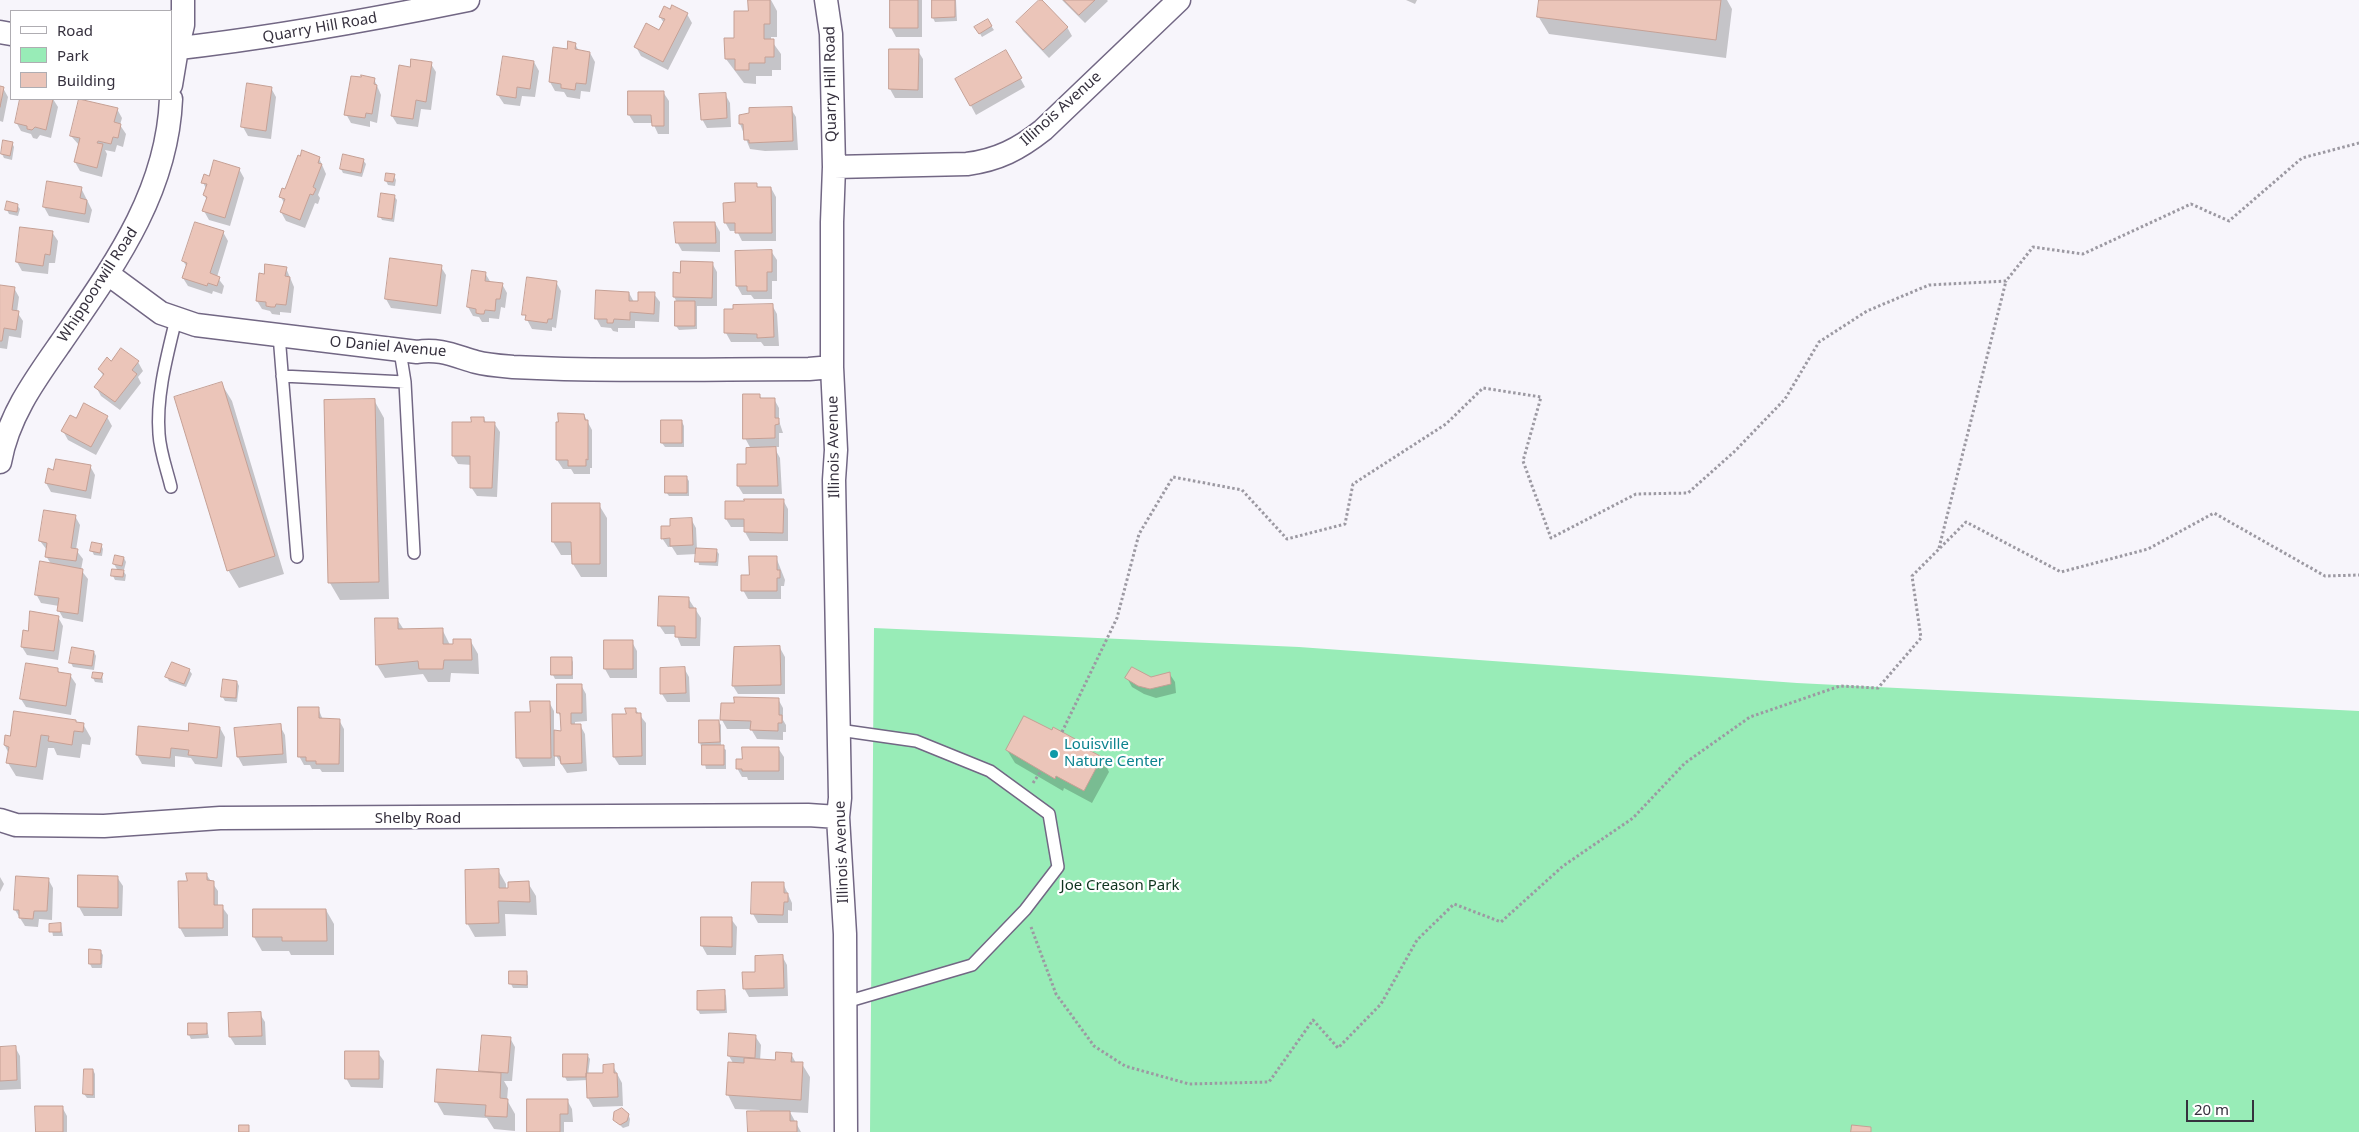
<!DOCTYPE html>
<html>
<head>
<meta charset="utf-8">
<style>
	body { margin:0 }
	#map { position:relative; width:2359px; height:1132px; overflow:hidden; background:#f7f5fb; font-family:"Noto Sans",sans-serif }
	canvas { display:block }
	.legend { position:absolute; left:10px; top:10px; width:162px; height:90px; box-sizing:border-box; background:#fff; border:1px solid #afadb2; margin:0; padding:6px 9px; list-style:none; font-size:15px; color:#36313e }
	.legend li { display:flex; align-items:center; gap:10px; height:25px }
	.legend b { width:25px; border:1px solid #afadb2 }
	.scale { position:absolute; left:2186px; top:1100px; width:68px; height:22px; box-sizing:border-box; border:2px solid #36313e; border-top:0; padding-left:6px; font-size:15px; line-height:18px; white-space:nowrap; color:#36313e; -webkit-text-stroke:4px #fff; paint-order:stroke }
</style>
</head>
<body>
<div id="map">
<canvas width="2359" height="1132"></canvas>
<ul class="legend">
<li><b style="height:6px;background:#fff"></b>Road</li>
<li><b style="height:14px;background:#98ecb7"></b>Park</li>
<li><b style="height:14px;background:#ebc5b9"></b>Building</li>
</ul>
<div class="scale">20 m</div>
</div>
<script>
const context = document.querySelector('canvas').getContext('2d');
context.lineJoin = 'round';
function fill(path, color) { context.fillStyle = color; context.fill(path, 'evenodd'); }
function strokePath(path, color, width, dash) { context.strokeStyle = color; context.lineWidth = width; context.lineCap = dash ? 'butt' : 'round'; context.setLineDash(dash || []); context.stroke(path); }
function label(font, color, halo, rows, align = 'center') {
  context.font = font + ' "Noto Sans",sans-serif'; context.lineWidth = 4.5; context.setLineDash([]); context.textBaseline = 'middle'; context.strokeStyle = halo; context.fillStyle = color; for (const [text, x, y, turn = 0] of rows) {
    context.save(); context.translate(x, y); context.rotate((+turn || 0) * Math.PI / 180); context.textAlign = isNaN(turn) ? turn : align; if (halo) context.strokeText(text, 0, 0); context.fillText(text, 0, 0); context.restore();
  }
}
fill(new Path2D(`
	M874,628L1299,647L1797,683L2359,711V1132H870Z`), '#98ecb7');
fill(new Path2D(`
	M749,0H771L777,11V37H771V40L781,54V70H772V76H756V84L744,83L726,59L749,13Z
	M891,0H922V37H896L891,28Z
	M933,0H956L957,21L935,22L933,18Z
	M1062,0H1107L1108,1L1085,23Z
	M1406,0H1417L1415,4Z
	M1541,0H1727L1732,9L1726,58L1549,34L1538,16Z
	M687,14L692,23L668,70L641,56L636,47L660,31L664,23L660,17Z
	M987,20L994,30L982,37L976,27Z
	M1018,23L1067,27L1072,36L1049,58L1023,31Z
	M575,44L579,51L590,53L595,62L590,92L581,91L580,99L567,97L564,92L555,91L550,82Z
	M918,51L923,59V98H895L890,89Z
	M1006,52L1025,87L976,115L957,80Z
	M534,62L539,71L535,97L522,96L520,106L504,104L498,95Z
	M431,64L436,72L431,110L421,109L418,127L397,124L392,116L411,68Z
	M374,79L381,95L377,123L370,121V127L351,123L346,114Z
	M0,87L3,88L8,97L3,122L0,121Z
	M271,88L276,97L271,139L248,136L243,127Z
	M663,92L669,101V134H658L653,123H634L629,115Z
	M725,94L730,103L731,127L707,128L702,119Z
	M22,99H53L58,107L51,138L40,135L37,139L33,138L31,134L21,131L16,122Z
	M117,109L122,118L120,125L126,134L123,147L117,145L115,152L105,150L107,154L102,177L80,171L75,162L79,145L71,136Z
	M791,109L796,117L798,150L765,151L750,149L740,124Z
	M12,143L14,147L12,160L4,158L2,154Z
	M319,158L326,174L318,195L320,198L318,204L315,203L305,228L286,221L281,212L284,203L281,197Z
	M363,160L366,164L362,177L343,173L341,169Z
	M239,169L244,178L230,226L209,220L204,211L207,200L204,195L206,189L203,182Z
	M394,176L396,180L395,186L388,185L386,181Z
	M756,184L758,188H771L776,197V241H742L737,231H730L725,222L736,204Z
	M81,188L92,210L89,223L49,216L44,207Z
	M394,196L397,200L394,222L382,220L380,216Z
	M17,205L20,209L18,216L9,214L7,210Z
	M715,223L720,232V252L682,251L677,242Z
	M21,228L52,232L58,241L55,263H49L48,274L22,271L17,262Z
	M223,232L228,241L217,277L224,286L222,294L213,291L212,294L188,286L183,278L187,267L183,261Z
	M771,251L777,260V281H772V299H754L751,295H742L737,286V252Z
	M712,263L717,272V306H697V329L679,330L676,326L677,302L674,297L682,274Z
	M441,267L446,275L441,314L391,308L386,299Z
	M286,268L294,287L291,313L280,312V315L272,314L270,311L262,309L257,301L265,275Z
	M485,273L491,283L502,284L507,293L505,308L501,307L499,319L489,318V322H482L479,317L473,316L468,307Z
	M556,282L561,291L556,328L552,327V331L532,329L524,314Z
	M0,286L14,288L19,297L17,312L23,321L21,338L9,336L7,349L0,348Z
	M629,293L634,302L639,303L654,294L660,302L659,322L635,321V328H618V332L613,331L611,328L601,327L596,318Z
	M772,305L777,314L779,346H764L761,342H731L726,333Z
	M111,362H138L143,371L138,377L141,383L120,410L101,396L96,387L104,377L99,369Z
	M221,383L232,401L284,574L239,588L228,570Z
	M759,395L762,399H774L779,408V421L783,433H779V447H774L780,458L782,494H743L738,486L748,465L751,449L745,438Z
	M374,400L384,418L389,599L340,600L330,583Z
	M584,415L592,430V468H590V474H574L571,469H563L557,460V423Z
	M107,417L112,426L96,455L68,440L63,431L76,420Z
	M484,418L486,423H494L500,432L497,497L477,496L471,487L472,465L458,464L453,456L472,423Z
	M662,422H682L684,426V447H665L662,443Z
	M90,466L95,475L91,499L51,492L46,483L49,470L54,471Z
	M686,477L689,481V496H669L666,492Z
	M783,500L788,509V541H750L745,532V527H731L726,519L745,502Z
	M599,505L607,518V577H581L573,564V555H561L553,542Z
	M75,516L80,525L76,550L83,559L81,570L88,579L83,622L63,618L58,609L59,606L41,603L36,594L51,564L46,556L47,550L40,541Z
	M691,519L696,528L697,550H716L719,554L718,566L699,565L697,554L677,555L672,547H668L662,538L672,527Z
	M101,545L103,549L102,556L94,555L92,551Z
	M776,557L785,580L784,586H781V599H748L743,590L751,576Z
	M124,558L126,562L124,570L122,569L126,575L125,581L115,580L113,576L118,571L114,564Z
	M688,598L701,618L700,646H681L676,634H665L659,625Z
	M58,617L63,626L58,660L27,655L22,647L29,633Z
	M397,619L404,630L442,629L450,645L470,640L478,654L479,674L451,673L450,682H428L423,674L385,678L377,665Z
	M632,642L637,651V678H610L605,669Z
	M780,648L785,657V694H738L733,686V662Z
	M94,652L96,656L94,670L73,667L71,663Z
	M571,658L573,662V679H555L553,675Z
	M684,668L689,677L690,702H667L662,694Z
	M57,669L60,674L70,675L76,684L71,715L26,707L21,699Z
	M189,670L192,674L186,687L169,681L167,677Z
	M1169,673L1175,682L1176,693L1156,698L1144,694L1132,687L1127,678H1151Z
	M102,674L103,683L95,682L93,678Z
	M237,682L239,686L237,702L225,701L222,696Z
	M581,685L586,694L587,721L575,722V725H580L585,734L587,771L567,773L555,754V766L523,767L518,758L531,713L549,702L554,711V732H562V719L558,712Z
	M778,699L783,708V720L786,725V732H783V740L757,739L751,729H727L722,720L735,704Z
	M318,708L323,720H339L344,729V772H322L320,769H312L310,765H304L299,756Z
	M635,709L646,723V765H619L614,757L627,715Z
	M718,721L721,725V746L726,750V769H706L700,742Z
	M77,724H83L91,738L90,745L82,744L80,758L57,755L54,748H48L43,780L16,776L8,763L9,754L5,746L6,736L11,737Z
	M280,726L285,735L287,763L243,766L238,757L236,729Z
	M220,728L225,737L222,767L195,764L191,758L175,756V767L142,764L137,755L189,733Z
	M1052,732L1075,740L1078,745L1102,758L1109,772L1092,803L1064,788L1063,791L1015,763L1007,750Z
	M778,748L784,757V780H748L747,777H742L737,768L743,760Z
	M498,870L506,884V889L528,883L536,896L537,915L505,914L506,936L475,937L467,923Z
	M206,874L218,891V907H222L228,915V936L185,937L180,928L188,882Z
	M0,877L4,884L0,892Z
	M117,877L123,886L122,916H84L79,907Z
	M48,879L53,888L52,920L39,919L38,927L25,926L15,910Z
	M783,883L792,903V911L788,910V923H758L753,914Z
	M254,910H326L334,924V955H291L289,951H262L254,937Z
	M703,919H731L737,927L736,955H707L702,946Z
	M51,925H61L63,936H53Z
	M100,951L103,955L102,968H92L90,964Z
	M782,956L787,965L788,996L749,997L744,988Z
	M526,972L528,976V988H513L511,984Z
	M724,992L726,996L727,1013L700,1014L698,1010Z
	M260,1014L265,1022L266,1045H235L230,1037Z
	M206,1024L209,1038L191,1039L189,1035Z
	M755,1036L761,1045L760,1061L776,1062L791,1054L796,1063L802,1064L810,1077L808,1113L790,1112L801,1132H750L760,1110L735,1109L728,1095L733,1063L729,1056Z
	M510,1038L515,1047L512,1081H504L508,1088L507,1100L515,1114V1131L494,1129L487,1118L444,1115L436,1101L482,1073L481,1070Z
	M15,1047L20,1056L21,1089L0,1090V1048Z
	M378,1053L384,1061L383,1088L351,1087L346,1078Z
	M587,1055L590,1059L588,1075L604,1074L613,1066L622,1083L623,1106L593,1107L588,1098V1080L567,1081L565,1077Z
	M85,1070H93L95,1074V1098H87L84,1094Z
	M567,1100L572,1109L573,1122H564V1132H528Z
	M62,1107L67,1116V1132H37Z
	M628,1114L630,1119L629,1126L623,1128L615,1120Z`), '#0003');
const building = new Path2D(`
	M748,0H770V24H764V39H774V57H765V63H749V70H735V59H725L724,38H734V11H748Z
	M890,0H918V28H890Z
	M932,0H955V17L932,18Z
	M1039,0H1042L1068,27L1043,50L1016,22Z
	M1064,0H1095L1079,15Z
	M1539,0H1721L1716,40L1537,17Z
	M672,5L688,13L663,62L634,47L646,23L659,30L665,19L659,17L664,6L670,9Z
	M988,19L992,26L979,34L974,27Z
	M568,41L576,43L575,49L590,52L586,84L576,83L575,90L561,88V84L549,82L553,47L567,49Z
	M889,49H919L918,90L889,89Z
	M1006,50L1022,78L970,106L955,79Z
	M503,56L534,61L530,89L517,87L516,98L497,95Z
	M411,59L432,62L426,102L416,100L413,119L391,116L399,65L410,67Z
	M361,75L375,78L374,84L377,85L372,114L366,113L365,118L344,115L351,76L361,77Z
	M247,83L272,87L266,131L241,127Z
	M0,86L4,87L0,107Z
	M628,91H664V126H652L651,115H628Z
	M726,93L727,118L701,120L699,94Z
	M20,99H53L46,130L35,127L32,130L27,129V126L15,123Z
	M79,99L118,108L114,122L121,124L118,138L113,137L111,144L98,141L97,143L103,144L97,168L74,162L80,138L70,136Z
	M792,107L793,141L749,143V140H744L743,124H739V115L749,113V108Z
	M3,140L13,142L10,156L1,154Z
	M302,150L320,157L318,163L322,164L313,187L316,189L313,195L310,194L300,220L280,212L285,199L279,197L282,188L285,189L298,155L300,156Z
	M343,154L364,159L361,173L340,169Z
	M214,160L240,168L225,218L202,211L207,197L203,195L207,184L201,183L204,174L209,176Z
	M386,173L395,174L393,182L385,181Z
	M47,181L82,187L80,198L87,200L85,214L43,207Z
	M735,183H757V187H771L772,233H735V223H724L723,203L735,202Z
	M381,193L395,195L392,219L378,217Z
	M7,201L18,204L17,212L5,210Z
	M195,222L224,231L210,273L220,277L217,286L208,283L207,286L182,278L187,263L182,261Z
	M674,222H715L716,243H676Z
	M20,227L53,231L50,255L45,254L43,266L16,262Z
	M772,250V272H767V291H747V286H736L735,251Z
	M390,258L442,265L437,306L385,299Z
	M681,261L713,262L712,298L673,297V272L680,273Z
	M265,264L287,267L285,276L290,277L286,305L276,304L275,307H271L266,306V302L256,301L259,273L264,274Z
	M472,270L486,272L485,281L503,283L500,299H496L495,311L485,310L484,314H480L476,313V309L467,307Z
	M527,277L557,281L552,319H548L547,323L525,320L526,315H522Z
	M0,285L15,287L12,310L19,311L16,330L4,328L2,341H0Z
	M596,290L629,292V301H638V292H655L654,314L630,312V320L614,319L613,323H607V319H595Z
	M675,301H695V326H675Z
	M773,304L774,337L757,338V334L724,333V309H733V305Z
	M121,348L139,361L132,370L137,374L115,402L94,387L104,374L98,369L107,357L111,361Z
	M222,382L275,556L227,571L174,397Z
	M743,394H760V398H775V418H779V424L775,425V438L743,439Z
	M375,399L379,582L328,583L324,400Z
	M84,403L108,416L91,447L61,431L70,415L76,418Z
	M558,413L584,414L585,420H588V460L586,459V466H568V460H556V422H558Z
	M471,417H484V422H495L492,488H470V456H452V422H471Z
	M661,420H682V443H661Z
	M776,447L778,486H737V464H746V448Z
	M56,459L91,465L86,491L45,483L48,468L53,470Z
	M665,476H687V493H665Z
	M744,499H784L783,533L744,532V519H725V501H744Z
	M552,503H600V564H572L571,542H552Z
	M44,510L76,515L71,548L78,549L76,561L45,557L47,543L39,541Z
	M692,518L693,545L670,546V538L661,539V526H670V519Z
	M92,542L102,544L100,553L90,551Z
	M696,548L717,549L716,562H695Z
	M115,555L124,557L122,566L113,564Z
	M749,556H777V570H780V578H777V591H741V575H749Z
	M40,561L83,569L78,614L57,611L59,598L35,595Z
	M112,569L124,570L123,577L111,576Z
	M659,596L689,597V608H696V638L675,637V626H658Z
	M30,611L59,616L54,651L21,647L23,630L28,631Z
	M375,618H398V629L443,628V644H453V639H471L472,660H444L443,669H419L418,661L376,665Z
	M604,640H633V669H604Z
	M780,646L781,685L732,686L734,647Z
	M72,647L94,651L92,666L69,663Z
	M551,657H572V675H551Z
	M172,662L190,669L184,684L165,677Z
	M26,663L58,668V672L71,674L66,706L20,699Z
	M685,667L686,693L660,694V668Z
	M1132,667L1151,677L1170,672L1171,684L1150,689L1138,686L1125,678Z
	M93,672L103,673L101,679L92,678Z
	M223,679L237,681L236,698L221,697Z
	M557,684H582V713H571V724H581L582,763L561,764L560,756H554V730L561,731L560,713H557Z
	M734,697L779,698V715H782V723H778V731L750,730L751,721L720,720L721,703H734Z
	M530,701H550L551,758H516L515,712H530Z
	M298,707H319V718L340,719L339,764H316V761H306V757H298Z
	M625,708H636V713H641L642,756L613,757L612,714H626Z
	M14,711L76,720V722L84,723L83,732L74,731L72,745L48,741L49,736L41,735L36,767L6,763L9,747L4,745L5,735L10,736Z
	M1024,716L1052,730L1053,727L1066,734L1075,739L1074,742L1102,757L1084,791L1056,776L1055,779L1006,750Z
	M699,720H719L720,742L699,743Z
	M189,723L220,727L217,758L188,755L189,750L171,748L170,758L136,755L138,726L188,731Z
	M281,724L283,754L237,757L234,728Z
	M702,745H724V765H702Z
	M742,747H779V771H742V769H736V759H742Z
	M499,869V888H508V882L529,881L530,902L498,901L499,923L466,924L465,870Z
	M186,873H207V880L214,881V905H223V928H179L178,881H187Z
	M78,875L118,876V908L78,907Z
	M16,876L49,878L47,911H34L33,919L19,918V910H14Z
	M752,882H784V893H788V902H784L783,915L751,914Z
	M253,909H326L327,941H282V937H253Z
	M701,917H732V947L701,946Z
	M61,923V932H49V924Z
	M89,949L101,950V964H89Z
	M783,955L784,988L743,989L742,972H755V956Z
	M509,971H527V985L509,984Z
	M725,990V1010H697V991Z
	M261,1012L262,1036L229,1037L228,1013Z
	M188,1023H207V1034L188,1035Z
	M729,1033L756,1035L755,1058L728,1056Z
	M482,1035L511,1037L508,1073L479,1071Z
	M16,1046L17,1080L0,1081V1047Z
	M345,1051H379V1079H345Z
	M776,1052L792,1053L791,1062H803L801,1100L726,1095L728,1062L744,1063V1058L775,1060Z
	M563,1054H588L586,1077H563Z
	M614,1064V1073H617L618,1097L587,1098L586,1073H603V1065Z
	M84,1069H93V1095L83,1094Z
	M437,1069L501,1073L500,1098L508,1099L507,1117L485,1116L486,1105L435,1102Z
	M527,1099H568V1114H560V1132H527Z
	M35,1106H63V1132H36Z
	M622,1108L629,1114L627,1121L620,1125L613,1120L614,1112Z
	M747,1111H790V1121H797V1132H748Z
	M239,1125H249V1132H239Z
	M1852,1125L1871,1127V1132H1851Z`);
fill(building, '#ebc5b9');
strokePath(building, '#c5a095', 1);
const lane = new Path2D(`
	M279,335L297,557
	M282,376L405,382L400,351
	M405,382L414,553
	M171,487C167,470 160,452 159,434C156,396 167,356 176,319
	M839,730L916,741L990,771L1049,814L1058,867L1025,910L972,965L846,1002`);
const street = new Path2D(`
	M826,0L831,34L834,167L832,222V367L836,450L834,480L840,798L838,817L845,934L846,1132
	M0,32L11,34
	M171,49C271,38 370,20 468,0
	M171,85L177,49L183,25V0
	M834,167L967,164C998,160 1019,149 1043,130L1179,0
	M108,274L161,313L196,325L417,352C439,348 455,356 476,362C487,365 501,366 513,367C612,372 711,369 809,369L832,367
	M0,462C8,417 34,381 60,344C112,268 167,195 171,99
	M0,820L16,825L104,826L220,818L808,815L838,817`);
strokePath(lane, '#726784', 14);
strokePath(street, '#726784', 25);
strokePath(new Path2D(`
	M1939,548L2006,281
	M1062,732L1117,618L1139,534L1173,477L1242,490L1287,539L1345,524L1353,484L1446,424L1483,388L1541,397L1523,461L1551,538L1636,494L1688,493L1735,451L1785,399L1819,342L1867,311L1929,285L2006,281L2033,247L2083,254L2191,204L2229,221L2302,158L2359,143
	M1033,783L1041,771
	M1031,927L1056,994L1094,1046L1125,1066L1189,1084L1269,1082L1313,1020L1338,1048L1381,1004L1417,940L1454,904L1501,922L1563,866L1633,818L1685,763L1750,717L1840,686L1878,688L1921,638L1912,576L1966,522L2061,572L2148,549L2214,513L2325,576L2359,575`), '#9c99a2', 3, [2.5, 2.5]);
strokePath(lane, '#fff', 11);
strokePath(street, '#fff', 22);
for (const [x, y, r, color] of [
	[1054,754,5,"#0f9aa8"]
]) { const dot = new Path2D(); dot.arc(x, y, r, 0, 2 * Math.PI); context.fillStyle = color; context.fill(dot); strokePath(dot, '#fff', 2); }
label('15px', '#36313e', '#fff', [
	["Quarry Hill Road",320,28,-10],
	["Quarry Hill Road",831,84,-91],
	["Illinois Avenue",1061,109,-42],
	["Whippoorwill Road",98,285,-57],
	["O Daniel Avenue",388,347,5],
	["Illinois Avenue",834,447,-91],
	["Shelby Road",418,819],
	["Illinois Avenue",842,852,-92]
]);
label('15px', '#0d838f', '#fff', [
	["Louisville",1064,745],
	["Nature Center",1064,762]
], 'left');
label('15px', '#0f341f', '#fff', [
	["Joe Creason Park",1120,886]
]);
</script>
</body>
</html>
